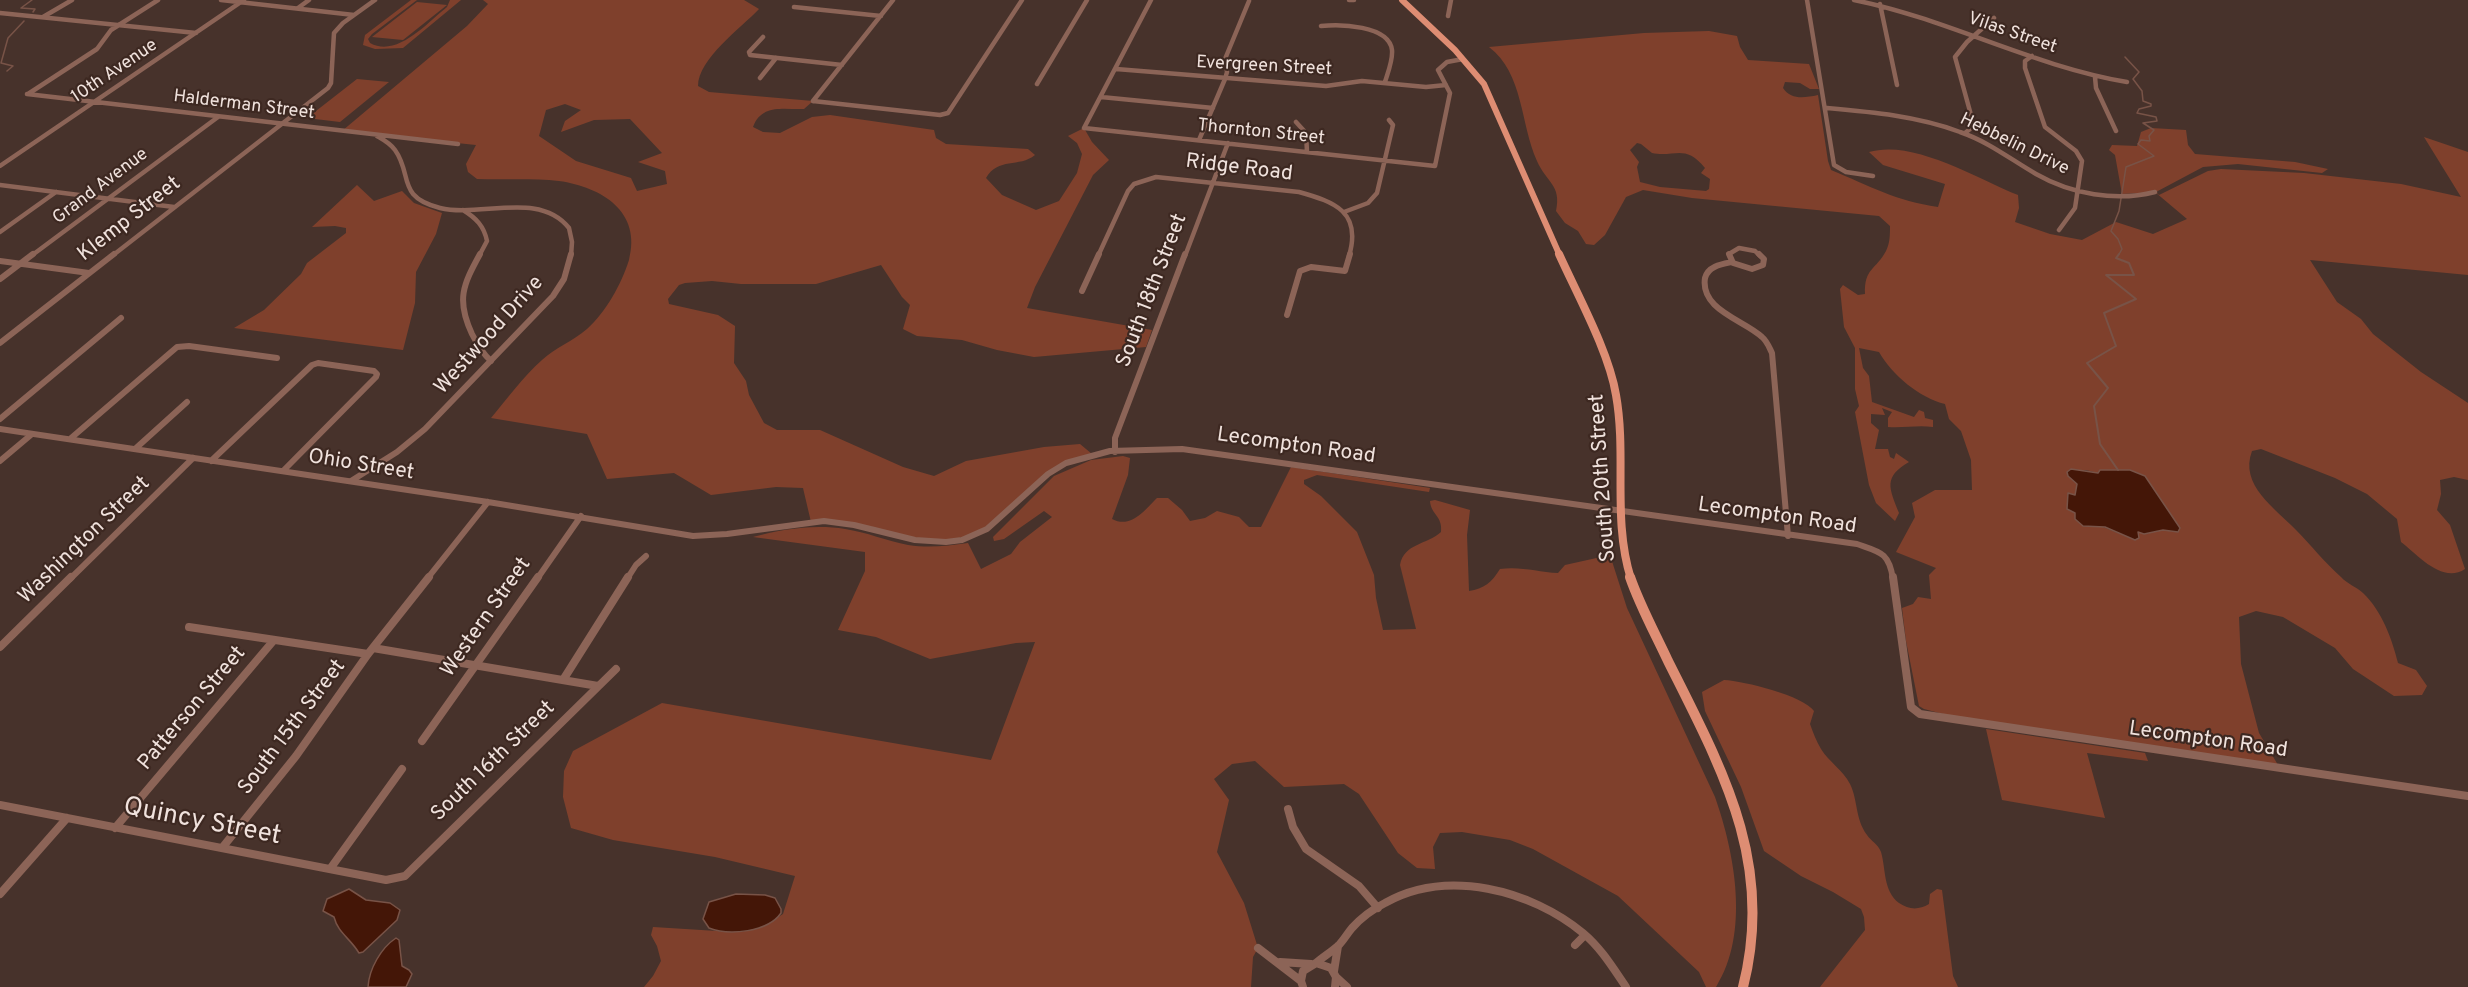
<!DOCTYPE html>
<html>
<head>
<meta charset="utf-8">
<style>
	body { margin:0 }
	canvas { display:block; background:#47322b }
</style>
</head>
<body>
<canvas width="2468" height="987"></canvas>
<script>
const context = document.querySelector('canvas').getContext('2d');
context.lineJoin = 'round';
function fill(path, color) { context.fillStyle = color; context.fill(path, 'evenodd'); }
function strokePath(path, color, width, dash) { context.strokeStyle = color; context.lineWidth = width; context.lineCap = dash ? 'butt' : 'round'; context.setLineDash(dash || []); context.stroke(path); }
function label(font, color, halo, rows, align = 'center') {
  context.font = font + ' Overpass,sans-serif'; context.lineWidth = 4.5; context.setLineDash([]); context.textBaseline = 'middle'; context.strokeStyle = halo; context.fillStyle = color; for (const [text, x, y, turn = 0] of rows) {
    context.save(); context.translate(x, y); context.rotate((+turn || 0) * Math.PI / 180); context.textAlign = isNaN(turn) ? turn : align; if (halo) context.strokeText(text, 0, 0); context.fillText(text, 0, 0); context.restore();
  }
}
fill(new Path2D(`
	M411,0H417L372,34L368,39L370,43C397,58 427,23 447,7L450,0H461L403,48L375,49L363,45L365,35Z
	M483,0H744L759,9C741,28 698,59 698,86L709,92L813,101L804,109C785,110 762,103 753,127L763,132L780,133L812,117L830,115L934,130L936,138L946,144L1028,149L1035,155C1019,168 998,157 986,178L1002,195L1036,210L1059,201L1077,173L1082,154L1077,143L1068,136L1084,128L1092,142L1109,160L1093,175L1035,287L1027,308L1152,330L1146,347L1034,357L997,350L962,340L917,336L903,329L910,305L902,297L881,265L816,284H741L712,281L685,283L679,285L668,299L669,304L718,315L735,326L734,363L746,381L749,395L764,423L777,430H820L903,467L934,476L966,461L1044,447L1080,444L1092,454L1061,466L976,535L929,543L837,521L811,522L803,488L776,487L711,495L674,473L607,479L587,434L491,418C507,399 523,377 542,360C555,348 573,341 587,329C606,312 621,285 629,260C642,212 602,187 559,181C533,178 504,180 477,179L468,172L466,164L476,145L342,131L467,26L488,4ZM565,104L581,110L565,121L561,132L594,120L630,119L662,153L638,162L665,171L667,184L637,191L631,178L576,161L539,136L546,110Z
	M417,2L447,5L403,40L372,37Z
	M1709,31L1737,36L1740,47L1748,60L1809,64L1819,89H1810L1800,83L1785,82L1783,88C1791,100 1804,98 1818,95L1828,161L1831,170C1870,186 1896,201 1938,207L1945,184L1883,165L1869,152C1913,139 1976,178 2018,195L2019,208L2015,222L2050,234L2082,240L2116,222L2153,234L2187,219L2155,192L2122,194L2115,155L2109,150L2112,145L2137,146L2141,132L2151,128L2186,130L2188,145L2195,154L2295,162L2328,169L2322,173L2238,164L2203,167L2156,192L2159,195L2208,171L2221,169L2304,173L2401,184L2461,197L2424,137L2468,152V275L2310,260L2337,302L2361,319L2373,334L2421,372L2468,403V480L2454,477L2440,480L2441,494L2437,510L2450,525L2465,569C2442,584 2418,555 2401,542L2397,519L2367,494L2335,478L2261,449L2252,451C2239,485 2275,508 2296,530C2311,545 2325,563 2341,577C2347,584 2357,587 2363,593C2382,611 2392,639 2398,663L2416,670L2427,686L2422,695L2394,696L2353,669L2335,648L2283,617L2256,611L2239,617L2241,664L2259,733L2278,765L1947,715L1924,709L1919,706L1906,641L1902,608L1913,604L1918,597L1931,599L1929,575L1936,568L1896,552L1915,517L1912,503L1935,490H1972L1971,460L1961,431L1949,419L1945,404C1920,398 1892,375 1879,352L1859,348L1863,368L1869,376L1872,402L1914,417L1919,410L1924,412L1925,418L1933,420V427C1918,425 1904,428 1888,427V418L1892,412L1882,408L1885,415L1871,414V423L1879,430L1875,449H1888L1890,457L1894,459L1896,453L1909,462C1883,477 1889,488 1899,513L1895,521L1876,503L1869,485L1855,412L1859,406L1855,389V348L1844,327L1840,289L1843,285L1858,295L1865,294C1864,268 1876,270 1886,251C1890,243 1890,235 1890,226L1879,216L1692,198L1643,190L1626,197L1605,235L1594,245L1586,244L1578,231L1565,223L1556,211C1562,185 1546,182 1537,161C1520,123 1524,74 1489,47L1644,33ZM1637,143L1641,144L1652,153C1674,158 1685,143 1705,168L1701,173L1710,179L1709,189L1706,191L1660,187L1640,182L1637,167L1639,162L1630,150ZM2086,470L2098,473L2101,470L2163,530L2144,534L2138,532L2135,540L2098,525L2068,493L2076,495L2077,484L2068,476L2067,472Z
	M357,79L389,82L340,122L307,118Z
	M357,185L374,201L402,191L414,203L442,213L436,234L416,272L415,303L403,350L234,328L264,310L301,274L307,263L346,233V228L335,226L312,227Z
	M1123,456L1130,458L1128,475L1112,519C1131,529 1145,510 1157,498H1168L1182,510L1190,521L1205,518L1217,511L1239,517L1249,527H1261L1291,467L1430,488L1429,492L1317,475L1304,480V484L1321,496L1357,532L1374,575L1376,598L1383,630L1416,629L1400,565C1404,543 1427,545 1441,532C1443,516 1431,515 1430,501L1435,500L1470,510L1467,535L1469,591C1484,589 1492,582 1500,569C1520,566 1538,572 1558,573L1565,565L1610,555L1627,608L1715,797C1735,854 1750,933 1716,987H1706L1699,972L1618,896L1533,849L1510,840L1462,832L1440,833L1433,847L1435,869L1417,868L1398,853L1359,794L1344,784L1284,787L1255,761L1232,764L1214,779L1229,800L1217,852L1244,903L1258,948L1253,957L1251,987H644L653,976L661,961L657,946L651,935L653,927L733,932L772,921L783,914L795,876L715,857L613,840L571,828L563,797L564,771L573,751L662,703L991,760L1035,642L1016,643L930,659L876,637L838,630L865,571V552L753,537C782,529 815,524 845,529C866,532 887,541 908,545C928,548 948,546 968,543L981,569L1011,554L1020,542L1052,517L1044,511L1004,539L994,541L993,537L1054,476L1091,460Z
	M1724,680C1744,681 1804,696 1814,711L1810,724C1813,732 1816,741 1821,749C1829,762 1843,770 1850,784C1858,800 1855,819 1867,835C1871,841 1878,844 1881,852C1886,869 1883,891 1899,903C1909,910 1919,910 1929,904L1930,894L1937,889L1942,890L1953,976L1958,987H1820L1865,930L1864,917L1861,909L1833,892L1801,876L1764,851L1741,787L1705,711L1702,692Z
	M1986,729L2145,753L2148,761L2087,753L2105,818L2002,800Z`), '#7f402c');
const water = new Path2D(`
	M2071,469L2098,473L2100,470H2130L2145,476L2180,528L2178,532L2163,530L2144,534L2138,532L2139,538L2135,540L2105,527L2083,526L2075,519V513L2067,509L2068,493L2075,495L2077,484L2068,476L2067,472Z
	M349,889L366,900L390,903L400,910L397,920L363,952L359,953C350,938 338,933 334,917L323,911L327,899Z
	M736,894L765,895L775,898L781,909V913C768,932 729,936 709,928L703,919L709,902Z
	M396,938L399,940L402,966L409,970L412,974L406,987H368C369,969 381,948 396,938Z`);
fill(water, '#441607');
strokePath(water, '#785347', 1.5);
strokePath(new Path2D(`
	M32,0L21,8L35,9L33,12
	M7,71L13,66L1,63L8,38L24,21
	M2118,256L2122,249L2118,239L2111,231L2119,211L2126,167L2154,156L2138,144L2141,140L2150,141L2149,136L2154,130L2143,123L2157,121L2156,117L2137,113L2139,109L2151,106V104L2143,101L2142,91L2133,79L2139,72L2125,57`), '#785347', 1.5);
strokePath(new Path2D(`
	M2118,470L2100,444L2094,406L2108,388L2087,363L2116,346L2104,313L2136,299L2106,275H2134L2129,263L2116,258L2119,254`), '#785347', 2);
strokePath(new Path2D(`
	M221,0L354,15
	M1151,0L1084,128L1435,166L1450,93L1438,70L1447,62L1463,59
	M1349,0H1354
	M1807,0L1834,165L1846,172L1873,176
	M1854,0C1948,19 2032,66 2127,82
	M1880,4L1897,85
	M794,7L881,16
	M298,8L309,0
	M0,13L196,33
	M1448,16L1451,0
	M43,17L72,0
	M1321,26C1339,24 1389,25 1392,50C1393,60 1388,72 1385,82
	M763,37L749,52L750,55L842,65
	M2032,56L2025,61V68L2045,127L2076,151L2082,161L2075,208L2059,230
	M1116,69L1326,86L1362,81L1426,87L1446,85
	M2095,77L2096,88L2116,131
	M760,78L776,58
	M1037,84L1087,0
	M27,94L458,144
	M28,94L97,49L111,30L158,0
	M1101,97L1213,108
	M813,101L940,115L948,113L1022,0
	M813,101L893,0
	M1826,108C1871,112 1917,116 1960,132C1989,142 2010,159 2036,174C2071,194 2116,202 2155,192
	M1296,122L1306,133L1307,152
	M1965,133L1970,129L1971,115L1955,57L1967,42L1994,18
	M377,136C384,140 390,143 395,150C413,175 396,197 440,208C480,218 539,190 569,228L572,242L571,256
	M1199,140L1225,79L1227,72L1225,59L1249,1
	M0,166L244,0
	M0,185L174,207
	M463,210C476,218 484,226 487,241L479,256
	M1344,212L1368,203L1377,193L1393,125L1389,120
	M0,232L56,192
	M31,256L218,117
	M112,256L328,88L331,83L334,33L343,23L375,0
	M1098,256L1128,191L1134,184L1156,177L1299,192C1335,202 1362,212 1349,256
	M1185,256L1228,143
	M1730,256L1729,254L1739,248L1755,251L1760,256`), '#8c6457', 4.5);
strokePath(new Path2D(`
	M480,254C463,285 456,300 472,334C477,344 482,353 491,361
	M1729,254L1733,263L1752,269L1763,265L1764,259L1759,254
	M0,261L89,273
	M1732,262C1722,264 1708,266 1705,278C1700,310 1744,320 1762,337C1767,341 1769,347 1772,353L1788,536
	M0,279L33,254
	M1082,291L1099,254
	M1287,315L1300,271L1311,267L1345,271L1350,254
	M0,343L114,254
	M0,419L121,318
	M0,429L488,502L693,536L727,534L824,521L854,525L915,540L946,542L962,540L987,529L1048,474L1066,463L1110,451L1182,449L1857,544C1880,552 1889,552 1893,579
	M70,439L177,347L189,346L277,358
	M135,449L187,402
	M1115,452V438L1185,254
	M0,461L32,434
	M211,461L312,365L318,363L374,371L377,374L376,377L283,471
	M351,481L397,452L425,429L553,296L564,279L571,254
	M70,579L193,458
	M427,579L488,502
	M537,579L581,516
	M627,579L636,565L646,556`), '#8c6457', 6);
strokePath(new Path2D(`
	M1893,577L1911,707L1920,714L2468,796
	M189,627L368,654
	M0,647L71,577
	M373,648L598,686
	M563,680L628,577
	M422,741L538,577
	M0,805L386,880L405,876L616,669
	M1288,809L1293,827L1306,849L1359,886L1378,908
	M115,828L274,640
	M222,848L296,756L368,654L429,577
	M330,869L402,769
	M0,894L67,818
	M1575,945L1584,936
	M1258,948L1301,981
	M1280,962L1311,964
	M1316,963C1323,957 1331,952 1338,946C1343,941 1347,934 1352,928C1361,918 1373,909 1385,903C1447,868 1531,890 1583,933C1601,948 1613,968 1626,987
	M1334,971L1338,946
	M1336,977L1347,987
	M1303,987L1301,981L1303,971L1316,963L1331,968L1336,977L1335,987`), '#8c6457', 8);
strokePath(new Path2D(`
	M1402,0L1455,50L1484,84L1560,256`), '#de8d73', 6);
strokePath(new Path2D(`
	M1559,254C1578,296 1609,352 1616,395C1627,456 1612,519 1631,579`), '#de8d73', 8);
strokePath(new Path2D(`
	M1630,577C1640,606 1655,633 1668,661C1722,769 1775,863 1743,987`), '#de8d73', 10);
label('18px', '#f0e2dd', '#3d2821', [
	["Vilas Street",2012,34,19],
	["Evergreen Street",1264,67,3],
	["10th Avenue",115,72,-34],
	["Halderman Street",244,106,7],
	["Thornton Street",1261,133,6],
	["Hebbelin Drive",2014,145,26],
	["Grand Avenue",101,187,-37]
]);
label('21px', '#f0e2dd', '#3d2821', [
	["Ridge Road",1239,169,7],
	["Klemp Street",130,220,-38],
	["South 18th Street",1153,291,-69],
	["Westwood Drive",490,336,-48],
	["Lecompton Road",1296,447,8],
	["Ohio Street",361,466,9],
	["South 20th Street",1604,478,-94],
	["Lecompton Road",1777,517,8],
	["Washington Street",85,541,-44],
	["Western Street",487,618,-55],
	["Patterson Street",193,709,-50],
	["South 15th Street",293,728,-53],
	["Lecompton Road",2208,741,8],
	["South 16th Street",494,762,-44]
]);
label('26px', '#f0e2dd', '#3d2821', [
	["Quincy Street",202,823,11]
]);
</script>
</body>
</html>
